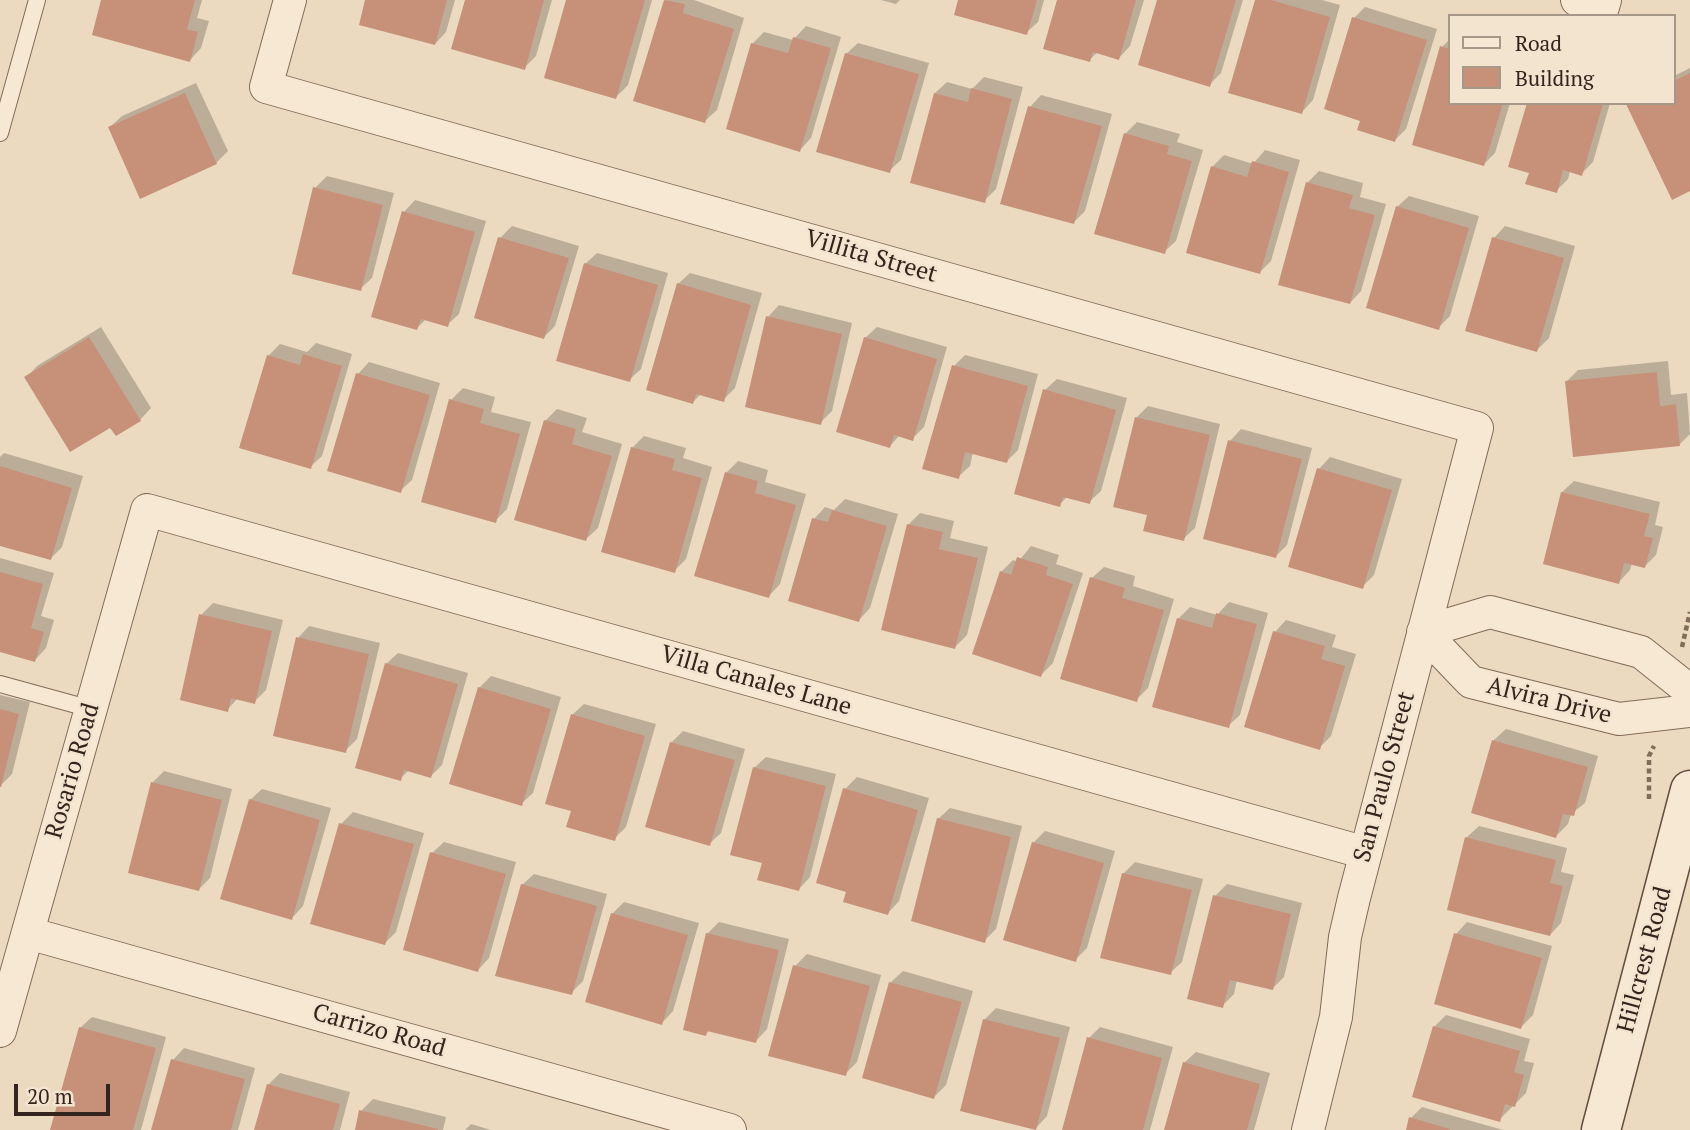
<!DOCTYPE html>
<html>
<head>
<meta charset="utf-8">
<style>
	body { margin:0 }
	#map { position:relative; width:1690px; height:1130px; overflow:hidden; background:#ebd9c0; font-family:"PT Serif",serif }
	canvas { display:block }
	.legend { position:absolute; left:1448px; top:14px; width:228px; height:91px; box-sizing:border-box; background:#f3e4cf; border:2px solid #a69888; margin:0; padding:9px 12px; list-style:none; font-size:21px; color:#33251d }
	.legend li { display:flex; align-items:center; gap:14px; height:35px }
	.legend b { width:35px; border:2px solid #a69888 }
	.scale { position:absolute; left:14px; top:1084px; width:96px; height:32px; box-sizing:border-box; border:4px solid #33251d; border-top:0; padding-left:9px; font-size:21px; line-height:24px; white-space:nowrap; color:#33251d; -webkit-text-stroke:5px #f3e4cf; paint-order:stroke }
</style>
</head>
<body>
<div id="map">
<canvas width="1690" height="1130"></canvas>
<ul class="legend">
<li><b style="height:9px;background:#f6e8d3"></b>Road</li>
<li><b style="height:19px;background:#c79078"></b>Building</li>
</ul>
<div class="scale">20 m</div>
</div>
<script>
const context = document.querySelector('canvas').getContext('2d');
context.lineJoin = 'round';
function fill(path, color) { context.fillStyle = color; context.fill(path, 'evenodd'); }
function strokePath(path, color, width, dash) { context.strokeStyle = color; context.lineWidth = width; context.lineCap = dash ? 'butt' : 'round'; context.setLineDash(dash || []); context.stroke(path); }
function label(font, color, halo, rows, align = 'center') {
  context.font = font + ' "PT Serif",serif'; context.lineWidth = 5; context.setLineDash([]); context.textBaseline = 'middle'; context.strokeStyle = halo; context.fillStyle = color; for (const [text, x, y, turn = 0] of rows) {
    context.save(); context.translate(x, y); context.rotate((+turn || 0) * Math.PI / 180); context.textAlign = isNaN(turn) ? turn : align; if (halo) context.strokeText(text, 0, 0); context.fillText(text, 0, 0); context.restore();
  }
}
fill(new Path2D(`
	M103,0H202L197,18L209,21L201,48L190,60Z
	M367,0H455L446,32L435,44Z
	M467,0H552L536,56L524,68Z
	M568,0H652L628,85L616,97Z
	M666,0H694L744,18L717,110L705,121L635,100Z
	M881,0H900L896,4Z
	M960,0H1044L1038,22L1026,33Z
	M1059,0H1144L1130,46L1119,58L1098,52L1089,60Z
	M1159,0H1243L1221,73L1209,85Z
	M1257,0H1322L1340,5L1313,100L1302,112Z
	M1365,7L1437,29L1406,129L1395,140L1354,18Z
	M806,26L841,37L811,138L800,150L728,128L753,43L764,32L793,40Z
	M1450,39V103H1510L1495,153L1484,164L1414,143L1442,47Z
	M858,43L929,63L901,160L889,171L846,54Z
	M1690,68V189L1628,105L1674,103V76Z
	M984,77L1023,87L996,189L984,201L935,93L947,82L972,89Z
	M196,83L228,151L216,163L110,127L122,116Z
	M1041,95L1112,114L1085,211L1074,222L1030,107Z
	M1528,103H1610L1593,162L1581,174L1570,171L1568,179L1556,191L1531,171Z
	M1137,122L1180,134L1177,142L1203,150L1176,241L1164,252L1097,233L1126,133Z
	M1265,150L1300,160L1271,261L1260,272L1212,167L1224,155L1253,164Z
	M1319,171L1363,183L1360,197L1386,204L1361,291L1350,303L1307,183Z
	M327,176L394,193L372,278L360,289L315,188Z
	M1409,196L1479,216L1450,316L1438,328L1397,207Z
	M415,200L486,221L459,314L447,325L426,319L417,328L404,212Z
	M512,226L579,246L555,326L544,337L476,317L500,238Z
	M1505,226L1575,246L1549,338L1537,350L1494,238Z
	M597,253L668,273L641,369L629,380L585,264Z
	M690,273L762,293L735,388L723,400L701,394L693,402L678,284Z
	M779,305L852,323L832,411L820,423L768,317Z
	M101,327L151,408L140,420L111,425L26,378L37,366Z
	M877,327L947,347L924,427L912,439L900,435L890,446L865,338Z
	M316,343L352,354L322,456L310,467L268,356L280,344L307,352Z
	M965,355L1038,374L1018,450L1007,461L973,452L970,466L958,477L954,366Z
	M1668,361L1671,395L1687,393L1690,434L1680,444L1567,381L1578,370Z
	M369,362L440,383L412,480L400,491L358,374Z
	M1057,379L1127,398L1101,491L1089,502L1068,496L1059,505L1045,390Z
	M463,388L495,397L491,412L531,422L507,509L495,521L451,400Z
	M1148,406L1220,424L1195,528L1183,539L1150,514L1136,418Z
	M557,409L587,418L582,432L622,444L598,528L586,539L545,421Z
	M1241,429L1312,448L1287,545L1276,556L1230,441Z
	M644,436L686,448L683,458L712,467L686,559L674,571L632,448Z
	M4,453L83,476L62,547L50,559L0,544V457Z
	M1330,457L1402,479L1374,575L1362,587L1319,469Z
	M738,461L768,470L765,482L806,494L780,584L769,596L726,473Z
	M1574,481L1660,502L1655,525L1663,527L1656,555L1645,566L1632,563L1630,570L1619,582L1562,492Z
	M845,499L898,514L870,608L859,620L814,519L825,507L834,510Z
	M920,513L954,521L950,538L988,547L967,635L955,647L908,525Z
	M1031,546L1059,555L1056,564L1083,573L1053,663L1041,675L1001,572L1013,560L1018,562Z
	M0,558L54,573L41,616L54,620L46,648L35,660L0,650Z
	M1104,567L1135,576L1133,586L1174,599L1148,688L1136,700L1092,578Z
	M1229,602L1268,613L1240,715L1228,726L1178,619L1190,607L1217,615Z
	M213,603L283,620L266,690L254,702L238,698L227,710L201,615Z
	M1286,620L1336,635L1332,647L1356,654L1331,736L1319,748L1275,632Z
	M309,626L380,643L357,739L345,751L298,638Z
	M398,653L468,673L442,765L431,776L409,770L400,779L386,664Z
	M491,676L561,697L533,793L521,804L479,688Z
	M0,695L30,702L12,774L0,786Z
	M584,704L656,724L626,827L614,839L572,715Z
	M1506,729L1598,756L1585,803L1571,814L1568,824L1556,836L1473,812L1494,740Z
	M683,731L745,749L721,833L709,844L671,743Z
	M766,757L836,774L810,877L799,889L764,862L754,768Z
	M164,771L232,789L210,878L199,889L152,783Z
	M857,777L929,798L899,901L888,913L848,890L845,789Z
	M262,789L331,808L303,906L292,918L250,800Z
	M950,808L1022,826L996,929L984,941L938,819Z
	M353,812L424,833L396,932L384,944L341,824Z
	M1479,826L1567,848L1561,872L1574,875L1561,923L1550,935L1449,909L1467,837Z
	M1045,831L1115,851L1087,948L1075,960L1033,843Z
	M444,842L516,862L489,958L478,970L432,853Z
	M1135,862L1203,879L1182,962L1170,973L1123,874Z
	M534,874L607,894L583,981L571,993L522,885Z
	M1227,884L1302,903L1284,977L1272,989L1237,980L1234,994L1222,1006L1215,896Z
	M624,902L699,923L673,1011L662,1023L587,1001L613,913Z
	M719,922L789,939L767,1029L756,1041L710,1030L706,1034L707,934Z
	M1467,922L1552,946L1533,1015L1521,1027L1456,934Z
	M807,954L881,975L857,1062L845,1074L770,1055L795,966Z
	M903,971L973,991L946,1085L934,1097L864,1077L891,982Z
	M996,1008L1070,1027L1047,1116L1036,1128L984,1020Z
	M1446,1015L1530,1039L1524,1061L1534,1063L1526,1093L1499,1120L1434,1027Z
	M92,1017L166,1037L141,1130H57L80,1028Z
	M1100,1027L1173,1047L1150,1130H1064L1089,1038Z
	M184,1048L255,1068L238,1130H153L173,1060Z
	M1196,1052L1270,1073L1254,1130H1166L1184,1063Z
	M280,1073L350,1092L340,1130H256L268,1085Z
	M373,1099L446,1117L443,1130H357L361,1111Z
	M1422,1107L1503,1130H1407L1411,1118Z
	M471,1124L491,1130H465Z`), '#0003');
fill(new Path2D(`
	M101,0H195L187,29L198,32L190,62L92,35Z
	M365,0H447L435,45L359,25Z
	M465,0H544L525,70L451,49Z
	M566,0H645L616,99L544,78Z
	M664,0L685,4L683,13L734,29L705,123L633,101Z
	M958,0H1037L1027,35L954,15Z
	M1057,0H1136L1119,60L1093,52L1090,62L1043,49Z
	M1157,0H1236L1210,87L1138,65Z
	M1255,0H1271L1330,17L1302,114L1228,93Z
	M1352,17L1427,40L1395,142L1357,130L1360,121L1324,109Z
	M793,37L831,48L800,152L726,129L751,43L788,53Z
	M1440,46L1450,49V103H1503L1484,166L1412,145Z
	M845,53L919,74L890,173L816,152Z
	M1690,73V191L1672,200L1626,104L1674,103V81Z
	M971,88L1012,99L985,203L910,183L934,93L968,102Z
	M185,93L217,164L140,199L108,127Z
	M1527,103L1603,104L1582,176L1563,170L1557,193L1525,184L1529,173L1508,167Z
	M1028,106L1102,126L1074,224L1000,204Z
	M1124,133L1169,146L1167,154L1192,161L1165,254L1094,234Z
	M1252,161L1289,172L1260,274L1186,253L1211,166L1247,177Z
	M1306,182L1353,195L1349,208L1375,215L1350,304L1278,285Z
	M313,187L383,205L361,291L292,274Z
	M1396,206L1469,228L1439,330L1366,308Z
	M402,211L475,232L448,327L421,319L417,330L371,317Z
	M498,237L569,258L544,339L474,318Z
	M1492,237L1564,258L1537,352L1465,331Z
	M584,263L658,285L630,382L556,361Z
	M677,283L751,305L724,402L696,394L693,404L646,390Z
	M766,316L842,334L821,425L745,407Z
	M89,337L141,421L116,436L110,428L70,452L24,377Z
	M864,337L937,359L913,441L894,435L890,448L836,432Z
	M303,354L342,366L311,469L239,448L267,355L300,365Z
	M952,365L1028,386L1007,463L965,452L959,479L922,469Z
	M1657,372L1660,406L1676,404L1680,446L1573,457L1565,381Z
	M356,373L430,395L401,493L327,471Z
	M1043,389L1116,410L1090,504L1063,497L1060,507L1014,494Z
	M449,399L484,409L480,423L520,434L496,523L421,502Z
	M1135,417L1210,435L1184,541L1143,531L1147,515L1113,507Z
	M544,420L576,429L572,444L612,456L586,541L514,520Z
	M1228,440L1302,459L1276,558L1203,539Z
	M631,447L675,459L672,470L702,478L675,573L601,552Z
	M0,466L72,488L51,560L0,546Z
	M1317,468L1392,490L1363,589L1288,567Z
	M725,472L758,481L755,493L796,505L769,598L694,576Z
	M1561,492L1650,514L1644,536L1653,538L1645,568L1624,563L1619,584L1543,564Z
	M832,510L887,526L859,622L788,601L812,518L828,522Z
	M907,524L943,532L939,549L978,558L955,649L881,630Z
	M1017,557L1048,567L1046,575L1073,584L1041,677L972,654L1000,571L1011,575Z
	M0,572L43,584L31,628L44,632L35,662L0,652Z
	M1090,577L1125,588L1122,598L1164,610L1137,702L1060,679Z
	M1216,613L1257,624L1229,728L1152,707L1177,618L1212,628Z
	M199,614L272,631L255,704L231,698L228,712L180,700Z
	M1273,631L1325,646L1321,659L1345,666L1320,750L1244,727Z
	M296,637L369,654L346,753L273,736Z
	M385,663L458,684L431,778L404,770L401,781L355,768Z
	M478,687L551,709L522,806L449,784Z
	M0,709L19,714L1,787H0Z
	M571,714L645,736L615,841L566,827L571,811L545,804Z
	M1492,740L1588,767L1574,816L1563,814L1556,838L1471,813Z
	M670,742L735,760L710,846L645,827Z
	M753,767L826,786L799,891L757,880L762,863L730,855Z
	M151,782L222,800L199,891L128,873Z
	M843,788L918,810L888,915L843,902L846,892L816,883Z
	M249,799L320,820L292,920L220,899Z
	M937,818L1011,837L985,943L911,921Z
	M339,823L414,844L385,945L310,924Z
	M1465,837L1556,860L1550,883L1563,886L1550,936L1447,910Z
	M1032,842L1104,863L1076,962L1003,940Z
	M430,852L506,874L478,972L403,950Z
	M1122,873L1192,890L1171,975L1100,958Z
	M521,884L597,906L572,995L495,976Z
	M1213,895L1291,914L1273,990L1230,980L1223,1008L1187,999Z
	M611,913L688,935L662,1025L585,1002Z
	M706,933L779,950L756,1043L707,1031L706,1036L683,1030Z
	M1454,933L1542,958L1521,1029L1434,1004Z
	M793,965L870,986L846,1076L768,1056Z
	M889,982L962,1002L934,1099L862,1078Z
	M983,1019L1060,1038L1036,1130L960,1111Z
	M1433,1026L1520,1051L1514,1072L1524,1075L1515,1107L1505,1104L1500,1122L1412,1097Z
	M79,1027L156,1048L133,1130H50Z
	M1087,1037L1162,1058L1143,1130H1062Z
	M171,1059L245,1079L231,1130H151Z
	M1183,1062L1260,1084L1247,1130H1164Z
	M267,1084L340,1104L333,1130H254Z
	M359,1110L438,1129V1130H355Z
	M1409,1117L1450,1129V1130H1406Z`), '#c79078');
const lane = new Path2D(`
	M0,133L37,0
	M0,684L91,709`);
const street = new Path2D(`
	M290,0L266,87L1477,428L1354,898L1345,937L1336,1017L1308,1130
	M1577,0L1603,7L1605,0
	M1423,632L1471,682L1619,719L1690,711
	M1423,632L1490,612L1641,652L1690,691
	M28,933L730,1130
	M0,1031L147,510L1366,853`);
const secondary = new Path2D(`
	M1601,1130L1690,790`);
strokePath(lane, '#836b59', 18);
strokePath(street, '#836b59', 34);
strokePath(secondary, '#644c3d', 41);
strokePath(new Path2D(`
	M1682,647L1690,612
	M1649,799V756L1654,746`), '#836b59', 4.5, [5, 3.5]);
strokePath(lane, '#f6e8d3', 16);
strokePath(street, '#f6e8d3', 32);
strokePath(secondary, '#f6e8d3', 38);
label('24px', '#33251d', '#f3e4cf', [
	["Villita Street",871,257,16],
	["Villa Canales Lane",756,681,16],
	["Alvira Drive",1549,701,14],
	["Rosario Road",73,771,-74],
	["San Paulo Street",1385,777,-75],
	["Hillcrest Road",1645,960,-75],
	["Carrizo Road",379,1031,16]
]);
</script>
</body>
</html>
